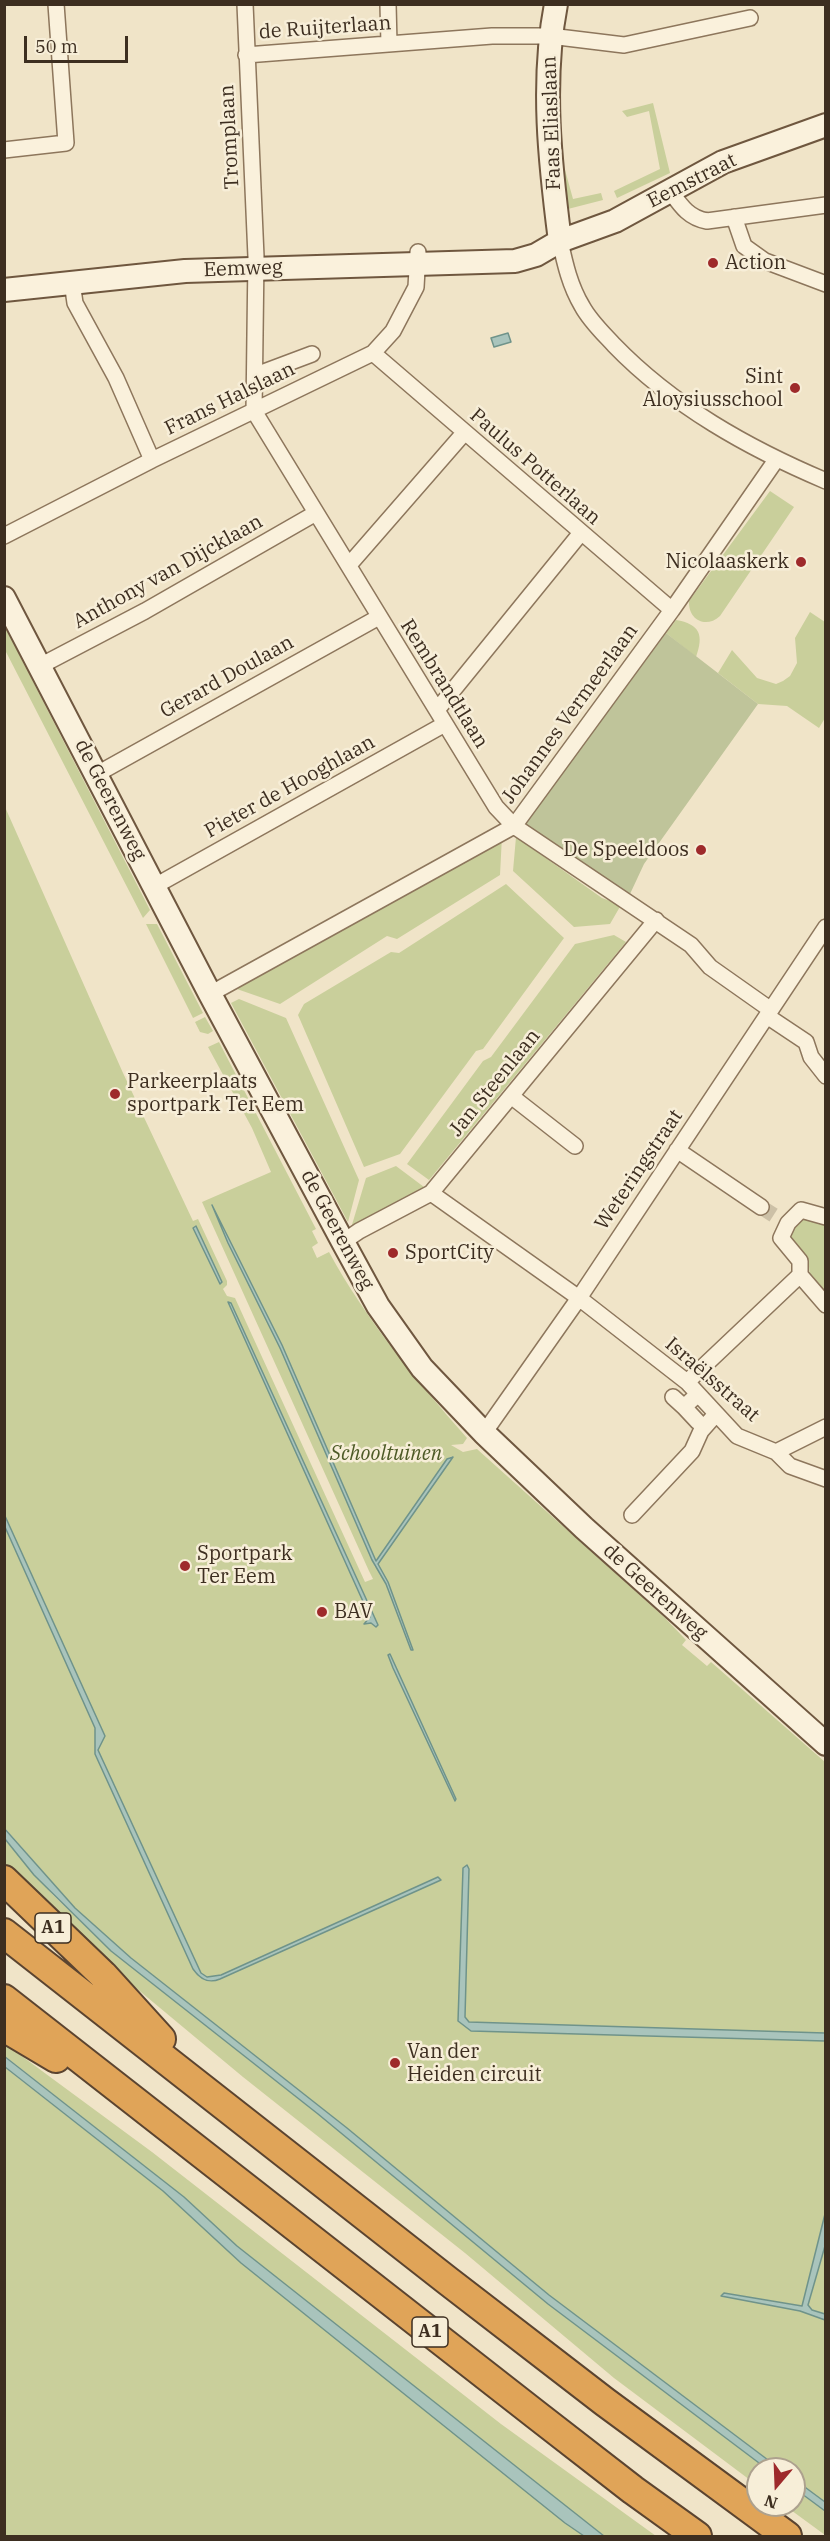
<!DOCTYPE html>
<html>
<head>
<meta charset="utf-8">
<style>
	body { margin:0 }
	#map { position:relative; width:830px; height:2541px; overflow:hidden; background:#f0e4c8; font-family:"IBM Plex Serif",serif }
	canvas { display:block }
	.frame { position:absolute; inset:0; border:6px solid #3d2e20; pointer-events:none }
	.north { position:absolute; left:746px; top:2457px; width:60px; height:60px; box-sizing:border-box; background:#f7eed8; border:2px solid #ada18e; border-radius:50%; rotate:199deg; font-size:16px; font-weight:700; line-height:24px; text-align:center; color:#3d2e20 }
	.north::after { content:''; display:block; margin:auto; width:21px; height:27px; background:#9e2a2b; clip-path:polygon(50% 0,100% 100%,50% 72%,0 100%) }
	.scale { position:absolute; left:24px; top:36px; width:104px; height:27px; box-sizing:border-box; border:3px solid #3d2e20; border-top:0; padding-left:8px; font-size:18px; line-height:21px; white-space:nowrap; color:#3d2e20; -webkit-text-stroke:4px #f7eed8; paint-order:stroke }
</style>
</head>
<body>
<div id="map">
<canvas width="830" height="2541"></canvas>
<div class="frame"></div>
<div class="north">N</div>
<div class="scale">50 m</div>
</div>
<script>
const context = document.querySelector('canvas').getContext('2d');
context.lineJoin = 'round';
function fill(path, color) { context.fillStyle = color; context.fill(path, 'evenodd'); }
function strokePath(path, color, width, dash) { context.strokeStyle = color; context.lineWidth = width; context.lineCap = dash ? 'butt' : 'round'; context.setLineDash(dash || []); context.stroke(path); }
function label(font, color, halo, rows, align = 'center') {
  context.font = font + ' "IBM Plex Serif",serif'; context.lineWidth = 5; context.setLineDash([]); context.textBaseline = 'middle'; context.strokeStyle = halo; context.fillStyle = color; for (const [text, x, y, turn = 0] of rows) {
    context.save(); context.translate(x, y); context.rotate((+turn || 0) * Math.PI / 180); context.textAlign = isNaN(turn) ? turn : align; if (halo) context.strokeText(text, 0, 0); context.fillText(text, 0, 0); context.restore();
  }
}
fill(new Path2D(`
	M653,103L670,173L617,198L614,191L660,169L649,111L627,117L622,111Z
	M565,170L573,199L601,193L603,200L564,210L560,171Z
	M770,491L794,507L720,616C706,629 688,620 689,601Z
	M810,612L825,622V718L819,728L787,706L758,704L718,673L732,650L757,678L776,684L783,681L790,676L797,663L795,638Z
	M676,620C700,624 704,635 696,657L666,633Z
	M5,627L150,910L143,918L5,650Z
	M5,807L123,1073L193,1221L198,1219L227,1281V1285L223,1289L227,1296L235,1298L365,1582L373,1579L369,1571L202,1202L271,1172L252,1128L208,1047L219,1042L316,1229L312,1231L318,1243L312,1247L317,1258L329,1252C366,1320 416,1380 467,1438L463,1444L451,1445L463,1452L477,1449L664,1617L686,1640L682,1645L707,1666L711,1662L825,1762V2214L802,2306L724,2293L721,2296L800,2311L825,2320V2502L794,2479V2469H780L549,2295L347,2128L131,1958L75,1908L5,1828ZM211,1205L282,1345L376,1561L447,1459L452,1456L378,1563L380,1569L375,1567L372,1560L280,1348ZM230,1302L231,1303L360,1585Z
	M502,836L500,875L397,939L387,936L280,1004L234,988Z
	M516,837L602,898L621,905L610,924L574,927L513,871Z
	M506,884L564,938L483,1049L476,1051L400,1154L364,1167L298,1015L304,1004L391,952L399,953Z
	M146,924H157L203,1013L193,1018Z
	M614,935L626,942L429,1180L407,1164L483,1061L491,1057L575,944Z
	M239,999L286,1018L359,1180L348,1222L231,1003Z
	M205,1017L213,1031L208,1034L200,1032L195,1022Z
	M396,1166L424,1187L419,1193L351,1228L366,1178Z
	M801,1215L825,1223V1298L810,1279L809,1266L787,1240L788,1234Z
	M4,1839L53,1895L111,1951L318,2114L548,2304L767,2469H758V2486L614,2378L465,2253L243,2077L100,1958L11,1872L5,1865Z
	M4,2043L152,2152L501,2424L656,2536H604L237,2246L184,2197L5,2056Z
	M4,2067L163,2191L241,2263L584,2536H5Z
	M825,2246V2314L812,2310L808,2305Z
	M794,2488L825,2511V2535L784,2505H794Z`), '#c9cf9b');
fill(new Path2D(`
	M666,633L758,704L644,864L630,894L611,886L525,824Z`), '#bfc49a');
const water = new Path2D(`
	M508,333L511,342L494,347L491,338Z
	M212,1205L282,1345L376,1561L447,1459L453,1457L378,1564L388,1582L413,1650H411L386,1584L372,1560L280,1348L228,1243Z
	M196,1226L222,1282L220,1284L193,1228Z
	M228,1302L231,1303L373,1614L378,1625L376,1627L371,1623L364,1624L370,1617Z
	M5,1516L105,1736L98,1750L201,1973L207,1977L221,1975L438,1877L441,1880L220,1979C208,1984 200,1979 193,1969L95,1754V1728L5,1527Z
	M390,1654L456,1799L455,1801L393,1668L388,1655Z
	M4,1828L75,1908L131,1958L347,2128L549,2295L780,2469H767L548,2304L318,2114L111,1951L34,1875L5,1839Z
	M467,1865L469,1869L465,2017L469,2022L825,2033V2041L471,2031L458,2021L463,1868Z
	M4,2056L184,2197L237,2246L604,2536H584L565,2523L241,2263L163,2191L5,2067Z
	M825,2214V2246L808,2305L812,2310L825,2314V2320L800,2311L721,2296L724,2293L802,2306Z
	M794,2479L825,2502V2511L794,2488Z`);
fill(water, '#a9c4bc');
strokePath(water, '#6f938a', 1.5);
strokePath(new Path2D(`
	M761,1207L775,1216`), '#ccc0a6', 15, [15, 8]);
const minor = new Path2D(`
	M245,4L256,257L254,411L496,807L514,826L691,945L710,967L771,1010
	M388,4L389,44
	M246,55L492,36H550L624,45L750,18
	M4,150L66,143L56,4
	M671,192C681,206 689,218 707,221L826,205
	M734,217L744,246L765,261L826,284
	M560,241C565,264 570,286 582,306C590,321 603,333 614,345C673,406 748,448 826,481
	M72,282L75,303L116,378L152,460
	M373,353L672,610
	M256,375L312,354
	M4,536L152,460L373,353L393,331L416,287L418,252
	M349,565L464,433
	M40,666L145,611L316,513
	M437,710L580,534
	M97,774L379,617
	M155,886L445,724
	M210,994L514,826L672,610L776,460
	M767,1016L806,1042L811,1057L826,1076
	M511,1096L575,1146
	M677,1150L761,1207
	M431,1193L579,1298L687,1382L737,1436L776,1452L790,1466L826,1479
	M826,1217L801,1210L788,1223L781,1238L800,1261V1275L826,1305
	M343,1242L359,1231L431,1193L656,920
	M687,1382L800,1275
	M673,1397L684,1407L698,1394
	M684,1407L698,1422
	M484,1433L579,1298L826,927
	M776,1452L826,1427
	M632,1515L692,1451L701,1431L716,1414`);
const secondary = new Path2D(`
	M556,4C541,82 550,163 560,241
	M4,290L185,271L515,261L536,255L560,241L615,221L723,162L826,125
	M4,598L210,994L343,1242L378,1306L422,1368L484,1433L584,1528L826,1744`);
const motorway = new Path2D(`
	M4,1880L103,1975L161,2039
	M4,1933L448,2281L605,2402L787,2536
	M4,1999L539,2417L633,2490L697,2536
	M4,2027L56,2058`);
strokePath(minor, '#8d765c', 18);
strokePath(secondary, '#6f573f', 26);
strokePath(motorway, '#5b4430', 32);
strokePath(minor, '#faf1dc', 15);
strokePath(secondary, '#faf1dc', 22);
strokePath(motorway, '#e0a458', 28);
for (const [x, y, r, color] of [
	[713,263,6,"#9e2a2b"],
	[795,388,6,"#9e2a2b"],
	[801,562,6,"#9e2a2b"],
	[701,850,6,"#9e2a2b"],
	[115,1094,6,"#9e2a2b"],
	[393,1253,6,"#9e2a2b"],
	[185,1566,6,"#9e2a2b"],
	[322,1612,6,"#9e2a2b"],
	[395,2063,6,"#9e2a2b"]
]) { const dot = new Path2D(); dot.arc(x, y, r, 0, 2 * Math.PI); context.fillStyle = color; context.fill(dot); strokePath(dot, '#f7eed8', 2); }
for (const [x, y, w] of [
	[53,1928,36],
	[430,2332,36]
]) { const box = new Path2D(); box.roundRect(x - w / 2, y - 15, w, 30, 4.5); context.fillStyle = '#f7eed8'; context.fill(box); strokePath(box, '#3d2e20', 1.5); }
label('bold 18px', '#3d2e20', null, [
	["A1",53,1928],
	["A1",430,2332]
]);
label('20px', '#3d2e20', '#f7eed8', [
	["de Ruijterlaan",325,28,-4],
	["Faas Eliaslaan",552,123,-92],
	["Tromplaan",230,137,-93],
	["Eemstraat",692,181,-27],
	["Eemweg",243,269,-2],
	["Frans Halslaan",230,399,-26],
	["Paulus Potterlaan",535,467,41],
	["Anthony van Dijcklaan",168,572,-29],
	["Gerard Doulaan",227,677,-29],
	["Rembrandtlaan",444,684,58],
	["Johannes Vermeerlaan",570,714,-54],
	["Pieter de Hooghlaan",290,787,-29],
	["de Geerenweg",110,800,63],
	["Jan Steenlaan",495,1083,-51],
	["Weteringstraat",639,1170,-56],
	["de Geerenweg",337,1230,62],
	["Israëlsstraat",712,1380,41],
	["de Geerenweg",655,1592,42]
]);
label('20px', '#3d2e20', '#f7eed8', [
	["Action",725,263],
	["Sint",783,377,"right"],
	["Aloysiusschool",783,400,"right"],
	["Nicolaaskerk",789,562,"right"],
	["De Speeldoos",689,850,"right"],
	["Parkeerplaats",127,1082],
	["sportpark Ter Eem",127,1105],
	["SportCity",405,1253],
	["Sportpark",197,1554],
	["Ter Eem",197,1577],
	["BAV",334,1612],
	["Van der",407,2052],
	["Heiden circuit",407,2075]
], 'left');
label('italic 20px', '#4d5a26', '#f7eed8', [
	["Schooltuinen",386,1454]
]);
</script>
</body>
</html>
